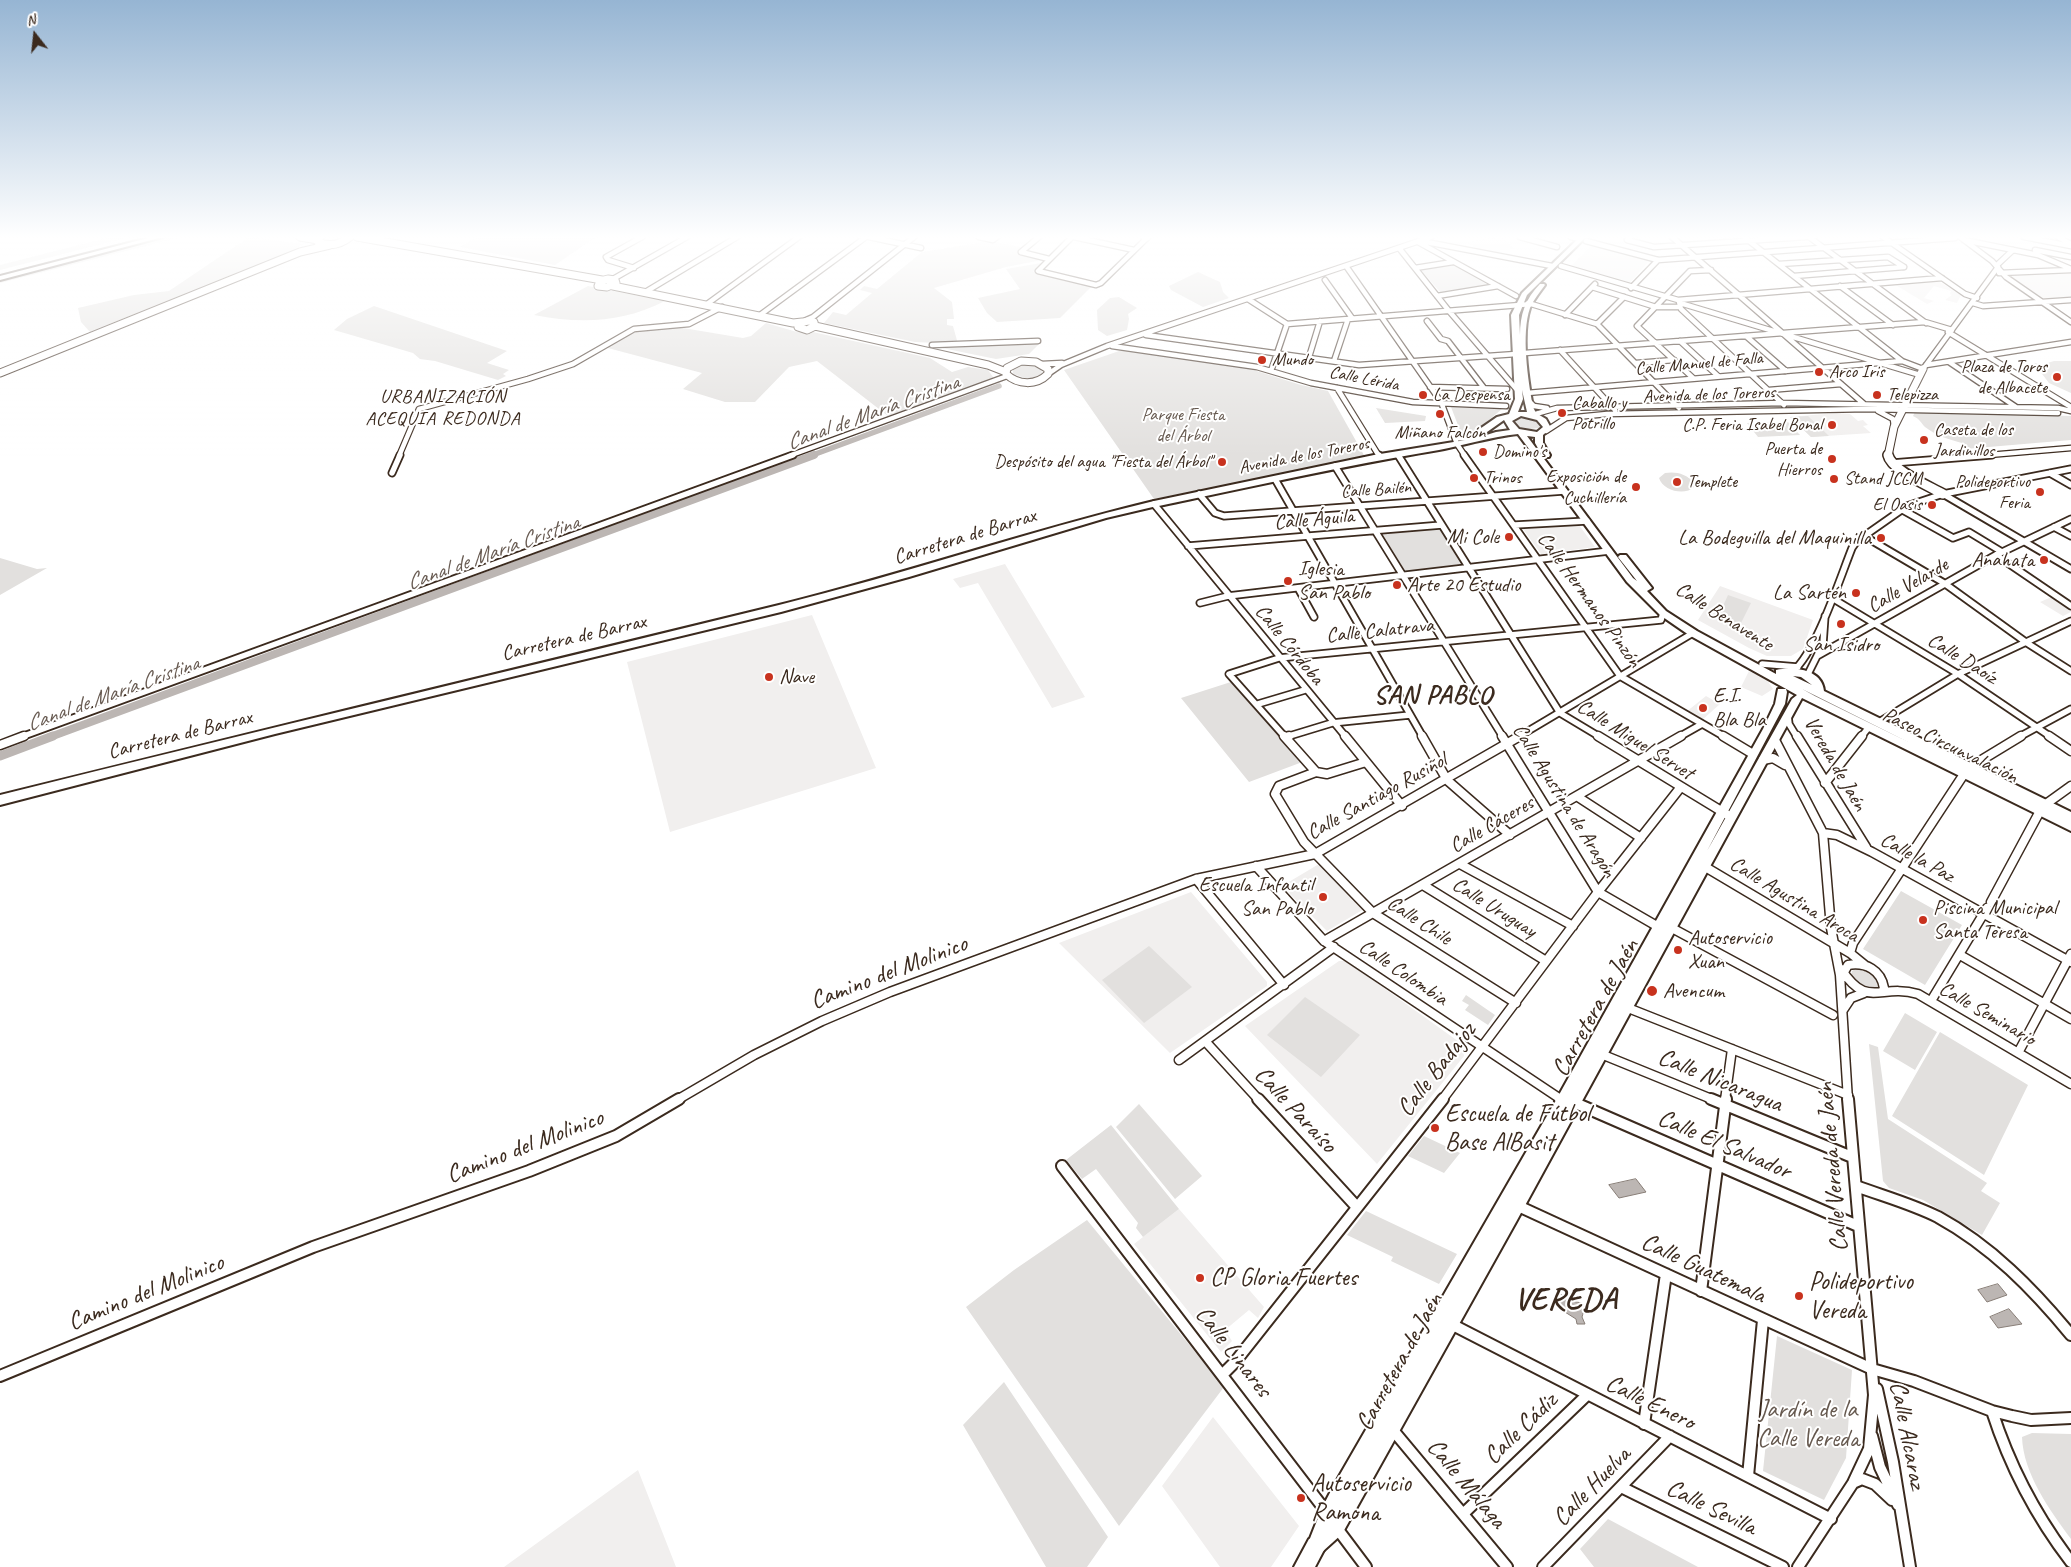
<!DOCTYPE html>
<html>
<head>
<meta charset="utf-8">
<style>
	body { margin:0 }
	#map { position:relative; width:2071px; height:1567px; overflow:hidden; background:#fff; font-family:Caveat,sans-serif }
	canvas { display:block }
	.north { position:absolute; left:10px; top:10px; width:50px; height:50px; -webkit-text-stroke:4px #fff; paint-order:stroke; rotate:344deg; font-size:14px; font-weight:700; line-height:20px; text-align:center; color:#3b2a1e }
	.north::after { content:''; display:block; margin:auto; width:18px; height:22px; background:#3b2a1e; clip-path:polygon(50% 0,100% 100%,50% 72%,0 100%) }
</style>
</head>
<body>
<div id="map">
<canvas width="2071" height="1567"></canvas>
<div class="north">N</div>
</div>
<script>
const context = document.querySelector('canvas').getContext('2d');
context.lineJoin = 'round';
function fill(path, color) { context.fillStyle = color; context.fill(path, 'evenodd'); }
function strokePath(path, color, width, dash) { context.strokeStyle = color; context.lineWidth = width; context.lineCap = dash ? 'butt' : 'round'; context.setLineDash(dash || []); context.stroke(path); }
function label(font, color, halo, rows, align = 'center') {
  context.font = font + ' Caveat,sans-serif'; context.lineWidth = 4; context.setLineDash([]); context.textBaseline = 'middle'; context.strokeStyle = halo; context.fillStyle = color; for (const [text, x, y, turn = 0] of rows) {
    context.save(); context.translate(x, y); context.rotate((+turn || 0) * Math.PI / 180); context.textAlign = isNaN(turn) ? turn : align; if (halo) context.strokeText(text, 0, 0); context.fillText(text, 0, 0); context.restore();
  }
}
fill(new Path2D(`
	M1501,237L1515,249L1500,250L1499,254L1479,250L1466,242Z
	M1592,245L1649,261L1629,284L1571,266Z
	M2071,273V297L2042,299L2009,276Z
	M1938,281L1961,295L1957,303L1945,300L1952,295L1950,294L1951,291L1934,286L1924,298L1934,301L1927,304L1894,284Z
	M1836,413L1850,414L1858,421L1863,420L1868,425L1863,426L1871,433L1811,437L1790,417Z
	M1579,525L1595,547L1541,554L1523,529Z
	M1005,564L1085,697L1052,708L978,583L960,588L953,579Z
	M1720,586L1813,620L1803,649L1791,656H1767L1749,648L1698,620Z
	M2054,596L2071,608V612L2063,616L2040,602Z
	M812,615L876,768L670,832L627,662Z
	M1749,671L1767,680L1773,689L1762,696L1741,687Z
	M1706,696L1720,704L1701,721L1686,712Z
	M1319,864L1364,909L1327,931L1282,886Z
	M1191,892L1267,982V986L1170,1053L1059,943Z
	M1339,961H1346L1462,1044L1464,1056L1377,1164L1245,1026Z
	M1179,1209L1264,1307L1258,1318L1249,1310L1225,1330L1232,1341L1221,1352L1134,1244Z
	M1213,1417L1299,1526L1271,1567H1220L1162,1486Z
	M638,1470L676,1567H504Z`), '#f1efee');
fill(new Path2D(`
	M110,237H130L0,270V265Z
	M142,237H155L0,277V274Z
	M168,237H181L0,283V281Z
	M249,237L303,244L290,252L90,332L81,322L78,308L134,295L169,291Z
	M477,237H596L555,265L460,247Z
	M991,241L1025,248L1020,252L1047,259L1006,267L934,288L952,302L954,319H947V325L953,326L958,344L915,342L824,323L833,312L846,315L872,293L860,290L864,286L877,289L922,252Z
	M1041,263L1033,272L1091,287L1060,318L997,322L987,313L978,298L1020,289L1006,269Z
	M1449,264L1453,265L1488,285L1441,293L1420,269Z
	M1198,272L1220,282L1223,292L1229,298L1203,307L1171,290L1169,286Z
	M588,286L665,301C622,323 580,324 534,315Z
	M1119,297L1137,308L1128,314L1129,319L1127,330L1107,336L1098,330L1097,310L1110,298Z
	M374,306L507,351L487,363L509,370L503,374L506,376L498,380L435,361L420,359L413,353L334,330L347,319Z
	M766,323L797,332H813L930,358L952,372L968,367L988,370L995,380L888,416L817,361L789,367L755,402H725L683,389L702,373L604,347L635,330L671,326L743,338L751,336Z
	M1040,343L1029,354L996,359L942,348Z
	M1122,350L1244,367L1301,385L1328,391L1365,457L1154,499L1064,370Z
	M2054,361H2071V393L2049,383L2039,370L2032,369L2035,363L2041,365Z
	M1025,364L1036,365L1041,368L1042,374L1028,379L1013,374V368Z
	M1451,407L1502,409L1472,434L1461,433Z
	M1376,408L1426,416L1425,421L1385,423Z
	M1915,412L2071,416V440L1965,449L1962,443C1950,440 1935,435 1925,427C1920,422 1920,419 1913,416Z
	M1525,416L1535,419L1541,425L1539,428L1523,430L1513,423L1514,419Z
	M1808,416L1829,436L1811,437L1790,417Z
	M1788,422L1800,435L1758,437L1747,423Z
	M1665,473C1676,471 1686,474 1694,482V487C1685,496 1663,491 1659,478Z
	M1437,527L1442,530L1462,564L1405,571L1381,534Z
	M0,558L37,569L47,568L0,595Z
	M1728,595L1751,603L1740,625L1718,617Z
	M1234,681L1305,761L1249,782L1181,698Z
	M1901,891L1962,925L1925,985L1863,949Z
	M1149,946L1192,987L1144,1023L1102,980Z
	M1857,968L1869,970L1877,977L1878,987C1867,994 1859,985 1851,977L1852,971Z
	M1466,995L1495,1015L1488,1025L1465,1010L1469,1005L1462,1001Z
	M1305,997L1360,1035L1321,1077L1267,1035Z
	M1905,1013L1937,1032L1915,1070L1883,1051Z
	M1940,1032L2028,1085L1984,1175L1892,1116Z
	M1869,1044L1878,1047L1888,1119L1987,1183L1981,1191L2000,1203L1982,1235L1923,1200L1889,1188L1883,1181Z
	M1139,1104L1202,1176L1175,1199L1116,1127Z
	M1111,1125L1179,1209L1143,1237L1136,1228L1138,1223L1096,1169L1082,1179L1066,1160Z
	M1424,1136L1460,1153L1444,1173L1408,1156Z
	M1366,1211L1457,1254L1439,1284L1391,1261L1393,1257L1347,1235Z
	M1087,1220L1224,1387L1119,1526L966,1307L1014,1270Z
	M1777,1336L1852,1370L1846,1458L1824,1500L1763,1471Z
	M1004,1382L1108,1537L1087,1567H1046L963,1425Z
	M2032,1433L2071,1434V1539C2050,1511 2023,1473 2022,1437Z
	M1608,1519L1698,1567H1594L1580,1549Z`), '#e2e0de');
const water = new Path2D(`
	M1636,1179L1646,1192L1619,1198L1609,1185Z
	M1998,1284L2007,1295L1987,1302L1978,1290Z
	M1560,1294C1564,1296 1568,1299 1572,1301C1584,1304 1587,1301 1582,1317L1585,1324H1577L1576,1319L1557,1307Z
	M2009,1309L2022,1324L1998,1328L1990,1317Z`);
fill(water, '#bcb6b3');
strokePath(water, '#887e77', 1);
strokePath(new Path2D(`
	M810,456L999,386`), '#bcb6b3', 5.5);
strokePath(new Path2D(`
	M50,737L814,455`), '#bcb6b3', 8);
strokePath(new Path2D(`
	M0,756L53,736`), '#bcb6b3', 9);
const streetFar3 = new Path2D(`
	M869,237L921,248
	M979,237L993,240L997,237
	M1072,237L1038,271L1096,285L1101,283L1148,237
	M1074,237L1134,250
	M1520,237L1557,247
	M1571,237L1580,239
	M1630,237L1627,240L1654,247L1806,237
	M1672,237L1864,404
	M1744,237L1902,361L1923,369L1998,267
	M1809,237L1926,323
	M1883,237L1965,294L1977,298
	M1960,237L1992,261L2006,277L2071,322
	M2024,237L2071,246
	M2058,237L2071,244
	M1964,240L2038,255L2071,269
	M1421,241L1552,266
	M1586,241L1658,260L1955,238
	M1418,242L1516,296
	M1399,248L1449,311L1518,391
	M2035,250L2071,257
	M1021,252L1049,259
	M1021,252L1039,237
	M1779,264L1888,257L1904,267
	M1997,265L2013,250
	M1346,266L1441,402L1457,444L1465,456
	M1561,266L1678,300L1942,278
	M634,268L608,260L606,257L642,237
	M1415,268L1453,262
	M1999,273L2071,270
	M1794,276L1904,267
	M613,279L687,237
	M1325,280L1352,318
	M1840,286L1893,325
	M1592,287L1656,307H1679
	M1631,288L1658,260
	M647,291L737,237
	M1437,296L1498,286
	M1248,299L1287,324
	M1679,302L1681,309L1784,405
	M1528,303L1597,324L1679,408
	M1680,303L1920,375
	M1973,303L1983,306L2071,300
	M707,304L799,237
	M760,315L866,237
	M1565,315L1595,284
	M804,321L813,317L914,237
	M1427,321L1441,339L1448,341L1484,388
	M1287,324L1532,304
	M1597,324L1624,297
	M1948,332L2071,407
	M1146,335L1359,365L1516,354
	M1746,336L1786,371
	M1680,341L1718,376
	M932,345L1038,341
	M1112,346L1257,367L1311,383L1413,402L1506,406
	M1560,350L1615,410
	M1525,353L1925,322L1952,330
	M1309,357L1320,321
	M1334,361L1348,319
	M1949,362L2016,407
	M1636,363L1674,360
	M1042,364L1062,363
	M1926,365L2071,342
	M1271,371L1287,324
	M1048,374L1061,365L1107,346L1431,237
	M1693,378L1637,326L1690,271L1711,270
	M1430,387L1507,389
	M1337,388L1379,456
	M1769,390L1841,384
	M1527,393L1902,361
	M1528,400L1534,406L1547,408
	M1878,411L1893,419L1894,427
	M1532,415L1557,408L1783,403L2058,408L2071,411
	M1546,431L1566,418L1607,414L1868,409L2058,413
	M1453,433L1458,438L1470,439
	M399,456L419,409L528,379L573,364L634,329L689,324L722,307
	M789,456L1007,376
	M1977,456L2071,448`);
const streetFar2 = new Path2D(`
	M1379,455L1380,457
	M1398,455L1560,713L1600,737
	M1464,455L1620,676L1725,737
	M1892,463L1992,455
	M1335,466L1503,737
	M392,473L400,455
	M2050,473L2071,485
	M1275,479L1423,737
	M1199,494L1215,513L1224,516L1564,491
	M1943,494L2071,569
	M1154,504L1346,737
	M1901,509L1953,538L1969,532L2002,552
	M1515,525L1587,521
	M2054,527L2071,536
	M1864,536L1944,583L2027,643L2071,671
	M1188,546L1442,525
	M1996,555L2071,606
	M1298,588L1314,617
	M1832,598L1958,674L2051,737
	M1200,603L1228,596L1609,551
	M1817,656L1996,555L2071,519
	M1762,664L1798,667
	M1793,671C1816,652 1840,578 1852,548L1857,541L1907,506L1943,494L2071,469
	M1807,676L1823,644L1825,616
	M1258,704L1305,690
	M1788,715L1789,724L1797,737
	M1879,722L1958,674L2071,621
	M21,737L793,455
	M1285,737L1229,674L1279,658L1661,620L1663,613
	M1286,737L1332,723L1410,715
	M1518,737L1693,633
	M1679,737L1702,724
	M1861,737L1869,727
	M2019,737L2071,709`);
const streetFar1 = new Path2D(`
	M1284,736L1316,772
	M1345,736L1402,806
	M1422,736L1447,780L1510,835
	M1502,736L1598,892L1662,929
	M1598,736L1731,817
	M1723,736L1753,754
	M1797,736L1866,847
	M2049,736L2071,751
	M1286,737L1289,736
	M1775,740L1823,833L1831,928L1840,975L1848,1100
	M0,745L24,736
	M1763,760L1773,758L1785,765
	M1366,762L1327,774L1316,772L1279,786L1275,794L1304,842L1373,913L1516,1003
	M1970,767L2021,736
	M1825,783L1862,736
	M1578,797L1641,838
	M2046,804L2071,786
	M1823,833L1837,835L1872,852L2071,962
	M1460,864L1573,926
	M1702,865L1850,953L1866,966
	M1256,866L1324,941L1562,1100
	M1196,879L1284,985
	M1423,885L1546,961
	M1991,902L2040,811
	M1670,927L1833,1015
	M1324,941L1681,736
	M1850,953L1853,943L1964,774
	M1960,955L2071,1019
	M1841,969C1868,1010 1879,983 1918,994L2071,1084
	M1845,977L1844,972L1848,965C1866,962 1881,970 1884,988L1882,992
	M1931,1001L1987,908
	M1623,1006L1848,1095
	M1843,1010L1851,998L1864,993
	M1205,1041L1259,1100
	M2018,1053L2071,954
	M1601,1054L1714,1100
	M1179,1060L1334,947
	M677,1100L754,1055L822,1021L890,992L1196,879L1315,854L1520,736
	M1442,1100L1598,892L1680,788
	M1725,1100L1732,1049`);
const street = new Path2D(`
	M1258,1099L1356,1206
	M1560,1099L1573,1102L1858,1226
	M1711,1099L1852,1157
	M1062,1166L1328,1514
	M1856,1186C1883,1196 1912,1204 1938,1217C1991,1246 2033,1289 2071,1335
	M1516,1205L1872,1369L1914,1381L1992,1411L2012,1416L2031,1420L2071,1418
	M1701,1291L1726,1099
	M1451,1324L1831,1519
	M1223,1374L1235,1362L1443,1099
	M0,1376L313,1247L529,1171L616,1136L679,1099
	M1877,1389L1893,1462L1910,1567
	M1992,1411C2010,1467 2035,1515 2071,1562
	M1644,1424L1666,1274
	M1392,1429L1507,1567
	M1872,1436L1880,1467L1898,1505
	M1748,1476L1763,1320
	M1853,1483L1862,1479L1875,1484L1892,1500
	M1621,1487L1783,1567
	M1463,1514L1587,1395
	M1336,1527L1366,1567
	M1543,1567L1670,1436
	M1798,1567L1853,1483L1869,1449L1874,1395L1848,1099`);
const secondaryFar1 = new Path2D(`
	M300,237L318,240
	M320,237L318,242C330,247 340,245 350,237
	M357,237L602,280
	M1145,237H1147
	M608,279L615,280L616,283L607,287L598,286L600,281Z
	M613,286L793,323L802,322
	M808,321L814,322L815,326L807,330L798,327L800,323Z
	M815,326L988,365L1006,372
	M1021,361L1036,362L1048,369V374C1036,386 1018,385 1006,374L1007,368Z
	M0,373L300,252L330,245
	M1888,456L1894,427L1923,369`);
const secondary = new Path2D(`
	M1888,455C1891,470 1929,486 1943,494`);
const primary = new Path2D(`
	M1580,237H1586L1527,295L1519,315L1520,335C1520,315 1525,299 1540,284H1544L1545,285C1540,292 1534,299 1530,308C1521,334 1528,380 1533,407L1536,413L1546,419L1551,428L1543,435V443L1550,455L1549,457H1543L1535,443V437L1527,436L1633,578L1637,581L1618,557L1620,555H1626L1652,588L1647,591L1666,611L1697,631L1776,674V670C1793,666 1822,669 1824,691L2071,812V831L1802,698L1516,1222L1342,1534L1322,1552L1316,1555L1310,1552L1307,1546L1322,1508L1334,1485L1555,1102L1763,729L1775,704L1778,689H1786L1787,692L1785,704L1707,851L1792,699L1797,695L1689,635L1660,615L1627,582L1518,434C1491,437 1465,445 1439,450C1343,466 1249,487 1154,507L1150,504L1154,501L1374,455L1472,439L1470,437L1471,435L1497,417L1509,414L1515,399L1511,315L1522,293ZM1522,390L1527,412H1518L1523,399ZM1521,416L1537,420L1543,427L1537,432L1519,429L1512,421ZM1504,420L1510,430L1496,432L1480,437ZM1793,676L1801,677L1812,685ZM1802,689L1815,696L1908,742Z`);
const highway = new Path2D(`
	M152,237H163L0,280V276Z
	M1154,501L1159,504L1157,506L1106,518L909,577L781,612L275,734L0,805V795C259,730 520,669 779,605C905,574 1028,531 1154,501Z
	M1316,1536L1323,1539L1326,1546L1315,1567H1294L1309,1539Z`);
strokePath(streetFar3, '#3b2a1e', 7);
strokePath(streetFar2, '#3b2a1e', 9);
strokePath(streetFar1, '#3b2a1e', 11);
strokePath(street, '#3b2a1e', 14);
strokePath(secondaryFar1, '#3b2a1e', 9);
strokePath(secondary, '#3b2a1e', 12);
strokePath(primary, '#3b2a1e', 4);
strokePath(highway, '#3b2a1e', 4);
strokePath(streetFar3, '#fff', 4.5);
strokePath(streetFar2, '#fff', 5.5);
strokePath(streetFar1, '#fff', 8);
strokePath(street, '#fff', 10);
strokePath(secondaryFar1, '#fff', 7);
strokePath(secondary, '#fff', 9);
fill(primary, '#fff');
fill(highway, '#fff');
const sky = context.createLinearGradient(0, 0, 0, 456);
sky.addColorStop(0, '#96b5d3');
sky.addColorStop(0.52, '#fff');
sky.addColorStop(1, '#ffffff00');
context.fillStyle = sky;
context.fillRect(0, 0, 2071, 456);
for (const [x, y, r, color] of [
	[1262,360,5,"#c8321e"],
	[1819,372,5,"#c8321e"],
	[2057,377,5,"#c8321e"],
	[1423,395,5,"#c8321e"],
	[1877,395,5,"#c8321e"],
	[1562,413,5,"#c8321e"],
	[1440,414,5,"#c8321e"],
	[1832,425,5,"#c8321e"],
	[1924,440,5,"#c8321e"],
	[1483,452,5,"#c8321e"],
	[1832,459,5,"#c8321e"],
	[1222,462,5,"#c8321e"],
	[1474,478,5,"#c8321e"],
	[1834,479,5,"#c8321e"],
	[1677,482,5,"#c8321e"],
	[1636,487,5,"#c8321e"],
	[2040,492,5,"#c8321e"],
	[1932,505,5,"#c8321e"],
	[1509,537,5,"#c8321e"],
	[1881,538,5,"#c8321e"],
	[2044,560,5,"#c8321e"],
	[1288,581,5,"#c8321e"],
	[1397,585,5,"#c8321e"],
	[1856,593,5,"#c8321e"],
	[1841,624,5,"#c8321e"],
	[769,677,5,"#c8321e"],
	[1703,708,5,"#c8321e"],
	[1323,897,5,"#c8321e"],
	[1923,920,5,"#c8321e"],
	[1678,950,5,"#c8321e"],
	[1652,991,6,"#c8321e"],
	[1435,1128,5,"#c8321e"],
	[1200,1278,5,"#c8321e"],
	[1799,1296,5,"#c8321e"],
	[1301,1498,5,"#c8321e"]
]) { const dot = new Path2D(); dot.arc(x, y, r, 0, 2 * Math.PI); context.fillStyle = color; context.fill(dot); strokePath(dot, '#fff', 2); }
label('18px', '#3b2a1e', '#fff', [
	["Mundo",1272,360],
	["Plaza de Toros",2047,367,"right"],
	["de Albacete",2047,388,"right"],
	["Arco Iris",1829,372],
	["La Despensa",1433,395],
	["Telepizza",1887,395],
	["Caballo y",1572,403],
	["Potrillo",1572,424],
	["C.P. Feria Isabel Bonal",1822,425,"right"],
	["Caseta de los",1934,430],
	["Jardinillos",1934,451],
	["Miñano Falcón",1440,433,"center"],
	["Puerta de",1822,449,"right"],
	["Hierros",1822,470,"right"],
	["Domino's",1493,452],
	["Despósito del agua \"Fiesta del Árbol\"",1212,462,"right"],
	["Exposición de",1626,477,"right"],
	["Cuchillería",1626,498,"right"],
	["Trinos",1484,478],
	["Stand JCCM",1844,479],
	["Templete",1687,482],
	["Polideportivo",2030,482,"right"],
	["Feria",2030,503,"right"],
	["El Oasis",1922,505,"right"]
], 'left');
label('18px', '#3b2a1e', '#fff', [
	["Calle Manuel de Falla",1699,364,-5],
	["Calle Lérida",1364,379,11],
	["Avenida de los Toreros",1709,395,-2],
	["Avenida de los Toreros",1304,456,-11],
	["Calle Bailén",1376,490,-4]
]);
label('18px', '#65584e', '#fff', [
	["Parque Fiesta",1183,415],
	["del Árbol",1183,436]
]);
context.letterSpacing = '1px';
label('19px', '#3b2a1e', '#fff', [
	["URBANIZACIÓN",443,397],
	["ACEQUIA REDONDA",443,419]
]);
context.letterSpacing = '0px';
label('21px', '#3b2a1e', '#fff', [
	["Calle Águila",1314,520,-5],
	["Carretera de Barrax",965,537,-17],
	["Calle Velarde",1908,586,-30],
	["Calle Hermanos Pinzón",1589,600,54],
	["Calle Benavente",1724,617,32],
	["Calle Calatrava",1380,631,-6],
	["Carretera de Barrax",574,638,-13],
	["Calle Córdoba",1289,645,51],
	["Calle Daoíz",1962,659,32],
	["Carretera de Barrax",180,735,-14],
	["Calle Miguel Servet",1635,740,32],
	["Paseo Circunvalación",1950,746,26],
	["Vereda de Jaén",1835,764,60],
	["Calle Santiago Rusiñol",1377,797,-29],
	["Calle Agustina de Aragón",1564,801,58],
	["Calle Cáceres",1492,825,-30],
	["Calle la Paz",1917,858,29],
	["Calle Agustina Aroca",1794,900,31],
	["Calle Uruguay",1494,908,32],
	["Calle Chile",1419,921,33],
	["Calle Colombia",1403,973,34],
	["Calle Seminario",1987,1014,30]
]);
label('21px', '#3b2a1e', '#fff', [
	["Mi Cole",1499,537,"right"],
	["La Bodeguilla del Maquinilla",1871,538,"right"],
	["Anahata",2034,560,"right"],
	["Iglesia",1298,569],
	["San Pablo",1298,593],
	["Arte 20 Estudio",1407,585],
	["La Sartén",1846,593,"right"],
	["San Isidro",1841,645,"center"],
	["Nave",779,677],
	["E.I.",1713,696],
	["Bla Bla",1713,720],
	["Escuela Infantil",1313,885,"right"],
	["San Pablo",1313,909,"right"],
	["Piscina Municipal",1933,908],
	["Santa Teresa",1933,932],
	["Autoservicio",1688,938],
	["Xuan",1688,962],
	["Avencum",1663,991]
], 'left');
label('italic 22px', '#685b52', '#fff', [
	["Canal de María Cristina",873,413,-20],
	["Canal de María Cristina",493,553,-20],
	["Canal de María Cristina",113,694,-20]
]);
label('25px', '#3b2a1e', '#fff', [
	["Camino del Molinico",889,973,-21],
	["Carretera de Jaén",1596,1008,-61],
	["Calle Badajoz",1437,1070,-52],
	["Calle Nicaragua",1720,1081,22],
	["Calle Paraíso",1295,1110,47],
	["Calle El Salvador",1724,1145,23],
	["Camino del Molinico",525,1147,-21],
	["Calle Vereda de Jaén",1833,1167,-95],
	["Calle Guatemala",1703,1269,25],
	["Camino del Molinico",146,1293,-22],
	["Calle Linares",1233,1352,52],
	["Carretera de Jaén",1400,1362,-61],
	["Calle Enero",1650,1403,26],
	["Calle Cádiz",1521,1429,-44],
	["Calle Alcaraz",1907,1435,79],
	["Calle Málaga",1466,1484,50],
	["Calle Huelva",1592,1487,-46],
	["Calle Sevilla",1711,1508,26]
]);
label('25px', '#3b2a1e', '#fff', [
	["Escuela de Fútbol",1445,1114],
	["Base AlBasit",1445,1143],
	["CP Gloria Fuertes",1210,1278],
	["Polideportivo",1809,1282],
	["Vereda",1809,1311],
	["Autoservicio",1311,1484],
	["Ramona",1311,1513]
], 'left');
label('25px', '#65584e', '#fff', [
	["Jardín de la",1808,1410],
	["Calle Vereda",1808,1439]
]);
context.letterSpacing = '1px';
label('bold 26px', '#3b2a1e', '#fff', [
	["SAN PABLO",1433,696]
]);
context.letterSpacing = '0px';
context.letterSpacing = '1px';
label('bold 31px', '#3b2a1e', '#fff', [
	["VEREDA",1566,1301]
]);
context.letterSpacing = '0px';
</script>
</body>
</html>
